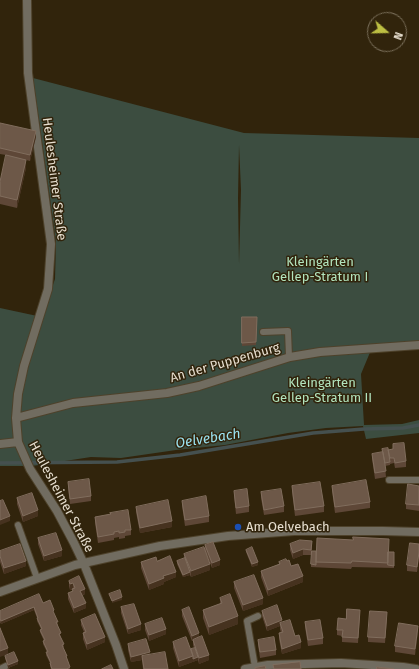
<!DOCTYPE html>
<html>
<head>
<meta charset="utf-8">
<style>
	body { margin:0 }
	#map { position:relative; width:419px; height:669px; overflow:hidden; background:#31240c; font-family:"Fira Sans",sans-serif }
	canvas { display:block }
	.north { position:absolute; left:367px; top:12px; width:40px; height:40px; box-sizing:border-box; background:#31240c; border:1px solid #7a6f5a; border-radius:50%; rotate:110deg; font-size:11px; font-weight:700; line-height:16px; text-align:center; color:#e7dfd0 }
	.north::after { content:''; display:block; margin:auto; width:14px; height:18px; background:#bdbf43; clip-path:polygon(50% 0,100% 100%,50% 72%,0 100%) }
</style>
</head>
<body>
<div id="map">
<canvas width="419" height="669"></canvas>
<div class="north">N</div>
</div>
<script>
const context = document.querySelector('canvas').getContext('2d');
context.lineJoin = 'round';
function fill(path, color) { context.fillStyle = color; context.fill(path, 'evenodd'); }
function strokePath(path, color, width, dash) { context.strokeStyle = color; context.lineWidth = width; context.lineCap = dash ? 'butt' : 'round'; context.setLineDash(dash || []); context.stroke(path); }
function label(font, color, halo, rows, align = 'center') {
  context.font = font + ' "Fira Sans",sans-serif'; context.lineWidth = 3; context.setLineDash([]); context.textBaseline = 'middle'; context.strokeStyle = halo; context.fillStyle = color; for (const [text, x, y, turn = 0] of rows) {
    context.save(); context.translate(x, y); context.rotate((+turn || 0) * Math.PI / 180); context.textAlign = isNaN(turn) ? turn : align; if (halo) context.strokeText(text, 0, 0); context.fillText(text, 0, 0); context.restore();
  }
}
fill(new Path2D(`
	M33,78L244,133L419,138V343L296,352L239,371L240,377L287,360L317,354L371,350L361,374L364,425L402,424L419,420V433L366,439L363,426L326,428L288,433L225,445L176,450L121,458L91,457L32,466H0V308L42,317L55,279L56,241ZM239,145L241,190L239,264L238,198Z`), '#3c4d40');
strokePath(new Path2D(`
	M0,463L117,462L180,455L313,433L364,429L403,428L419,425`), '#45504f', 3.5);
const lane = new Path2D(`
	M263,332L288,331L289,357
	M389,480H419
	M18,525L37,578
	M255,667L247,621L258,616
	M0,669L6,666`);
const street = new Path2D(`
	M27,0L28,73L51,244L48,289L24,366L18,394L16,418L18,442L30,469L57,511L74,543L84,564L116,645L124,669
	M16,418L73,403L167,393L199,386L290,357L320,352L419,345
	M0,444L18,442
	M0,592L75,565L160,546L228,536L294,531H383L419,532
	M245,669L268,665L341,663L403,667L416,669`);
strokePath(lane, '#4e422b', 8);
strokePath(street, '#4e422b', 10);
strokePath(lane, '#716c60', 6);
strokePath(street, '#716c60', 8);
fill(new Path2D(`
	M0,123L36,137L30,161L26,160V168L17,208L0,204V182L6,155L0,154Z
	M242,317H257L256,345L242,346Z
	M393,444L406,461V467L395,468L394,463L390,464V465L385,466L386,477L375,479L372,459V454L382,452V449L388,452L393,449Z
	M68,482L91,496V501L70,504L68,488Z
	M292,486L324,506V512L295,516L292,492Z
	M332,486L370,502V508L335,513L332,491Z
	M419,486V511L406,509V504Z
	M234,491L249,506V512L236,514L234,496Z
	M261,492L284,506V512L264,515L261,498Z
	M17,498L38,516L23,522L17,504Z
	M182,501L209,516V522L185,526L182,506Z
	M136,507L172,527L140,533L136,512Z
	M110,513L131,530V535L125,536V538L119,539V537L114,538V540L98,543L95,523V517L110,515Z
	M38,538L62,556L44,561L38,544Z
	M312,541V551L394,552V568L352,567L351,569L311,567V555H303L293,559L290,550V544Z
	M419,544V557L417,572L407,571V565Z
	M205,545L220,565L212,568L205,550Z
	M246,550L258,565L252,567L246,552Z
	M0,551L26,566L4,574L0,562Z
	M184,554L210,570L191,577L190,575L183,577L177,564V561L184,558Z
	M157,561L176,577L164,582V584L149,590L141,568V562Z
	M287,561L303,582L268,596L261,577V571L279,564V562Z
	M69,581L85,594L82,596L86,608L74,613L68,599V593L72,592L73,589L70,590L69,586Z
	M234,582L263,604L243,611L234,588Z
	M220,598L238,624L209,635L203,618V610L220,604Z
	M43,603L54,613V614L58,625H57L64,647H63L70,669H51L50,666V663L46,655L47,652L43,644V641H44L40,632V630L41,629L37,621V618L34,610L1,624L0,622V611Z
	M121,607L141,630L128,634L121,613Z
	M182,610L199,637L209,660L199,664L198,660L179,667L173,648V642L191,649L194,648L193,645V641H192L182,616Z
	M262,611L282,623L295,636L301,648L282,654L279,639V633H281L280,629V626L267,631L262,616Z
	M360,615L358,643L342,642V636L337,635V630L346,619Z
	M387,618L385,643L368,642V637Z
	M81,620L105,642L87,650L83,639V633L84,632L81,625Z
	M305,622L323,638V644L308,646L305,627Z
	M145,624L166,634L149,641L145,630Z
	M418,631L415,655L395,652V646Z
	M258,640L276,650V655L260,658L258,645Z
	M128,644L150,654L168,669H143L142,660L131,662L128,650Z
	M5,656L18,664L8,668L5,658Z`), '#5e4737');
fill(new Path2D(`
	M36,131V137L30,161V155Z
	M26,160V168L17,208V200Z
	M38,510V516L23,522V516Z
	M10,516V521L0,525V520Z
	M172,521V527L140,533V528Z
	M303,549V555L293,559V553Z
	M62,550V556L44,561V556Z
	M419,552V557L417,572V567Z
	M220,560V565L212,568V563Z
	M26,561V566L4,574V568Z
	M258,562V565L252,567V564Z
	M210,564V570L191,577V571Z
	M176,572V577L164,582V584L149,590V584L163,576Z
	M190,572V575L183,577V575Z
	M303,576V582L268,596V590Z
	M73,583V589L70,590V584Z
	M85,589V594L80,596V591Z
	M122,597V600L112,603V601Z
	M263,598V604L243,611V605Z
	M86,603V608L74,613V608Z
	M34,607V610L1,624V621Z
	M238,616V624L209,635V627Z
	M282,620V626L280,623V626L267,631V626Z
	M141,624V630L128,634V629Z
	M418,626V631L415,655V649Z
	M166,629V634L149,641V635Z
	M199,633V638L192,641V636Z
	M105,637V642L87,650V644Z
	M301,642V648L282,654V649Z
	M8,648V654L0,657V651Z
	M150,652V657L142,656V660L131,662V657Z
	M209,655V660L199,664V658Z
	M193,656L198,657V660L179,667V661Z
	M18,661V664L8,668V665Z`), '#46321f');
const building = new Path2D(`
	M0,123L36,131L30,155L0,148Z
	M6,155L26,160L17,200L0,196V182Z
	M242,317H257L256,342L242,343Z
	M404,443L406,461L395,463L394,458H390L388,450L393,449V444Z
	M388,448L390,462L385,463L382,449Z
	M383,452L386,471L375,473L372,454Z
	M89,479L91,496L70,499L68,482Z
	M366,480L370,502L335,507L332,486Z
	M320,482L324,506L295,510L292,486Z
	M408,484L419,486V505L406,504Z
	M247,489L249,506L236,508L234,491Z
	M281,489L284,506L264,510L261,492Z
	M32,493L38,510L23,516L17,498Z
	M206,496L209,516L185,520L182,501Z
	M3,500L10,516L0,520V501Z
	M168,500L172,521L140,528L136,507Z
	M128,510L131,530H125V532L119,533V531L114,532V534L98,537L95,517L111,514L110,513Z
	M56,533L62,550L44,556L38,538Z
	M353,537L389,539L388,563L352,561L351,563L316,562L317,538L353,540Z
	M300,540L312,541L311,550L303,549L293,553L290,544Z
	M213,542L220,560L212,563L205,545Z
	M410,543L419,544V552L417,567L407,565Z
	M20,544L26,561L4,568L0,556V551Z
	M204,547L210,564L191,571L184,554Z
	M252,547L258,562L252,564L246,550Z
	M312,551H316V565L311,564Z
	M388,552H394V566L388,565Z
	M170,556L176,572L163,576L164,578L149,584L141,562L156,557L157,561Z
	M185,558L190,572L183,575L177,561Z
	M286,559L287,561L289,560L291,566L298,564L303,576L268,590L261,571L280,564L279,562Z
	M254,575L263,598L243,605L234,582Z
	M79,576L85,589L80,591L86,603L74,608L68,593L73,591L72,589L75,588L73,583L70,584L69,581Z
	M120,590L122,597L112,601L109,594Z
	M39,594L43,603L50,600L54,610L53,611L58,622H56L61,633L59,634L64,644L62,645L67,656H66L70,667L67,669H52L50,663H51L46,652H48L43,641L45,640L40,630L42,629L37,618H38L34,607L1,621L0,619V611Z
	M230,594L238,616L209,627L203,610L222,603L220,598Z
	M134,604L141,624L128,629L121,607Z
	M277,605L282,620L267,626L262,611Z
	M189,607L199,633L192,636L182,610Z
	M347,609L360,610L358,638L342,637L343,630H337L338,618L346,619Z
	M370,611L387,612L385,638L368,637Z
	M95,614L105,637L87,644L83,633L86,632L81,620Z
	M162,618L166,629L149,635L145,624Z
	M290,620L295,636L299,635L301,642L282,649L279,633L283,632L280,623Z
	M320,620L323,638L308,640L305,622Z
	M399,623L418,626L415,649L395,646Z
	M0,628L8,648L0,651Z
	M202,636L209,655L199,658L193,640Z
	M186,637L193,656L179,661L173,642Z
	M274,637L276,650L260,652L258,640Z
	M146,639L150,652L131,657L128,644Z
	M195,648L198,657L193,659V656L191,649Z
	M14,652L18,661L8,665L5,656Z
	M165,652L168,669H144L142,656Z
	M300,662L301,669H274L273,665Z
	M111,665L113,669H102Z
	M265,666L266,669H255V668Z
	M377,667L394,669H377Z`);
fill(building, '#6d5848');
strokePath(building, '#806d5d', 1);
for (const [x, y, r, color] of [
	[238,527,4,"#1a4fb4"]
]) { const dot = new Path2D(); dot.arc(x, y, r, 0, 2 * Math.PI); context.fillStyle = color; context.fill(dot); strokePath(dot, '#31240c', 1.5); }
label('13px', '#e7dfd0', '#31240c', [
	["Heulesheimer Straße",54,179,83],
	["An der Puppenburg",225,363,-16],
	["Heulesheimer Straße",61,497,62]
]);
label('13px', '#b2e4be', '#31240c', [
	["Kleingärten",320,262],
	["Gellep-Stratum I",320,277],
	["Kleingärten",322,383],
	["Gellep-Stratum II",322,398]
]);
label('13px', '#e7dfd0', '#31240c', [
	["Am Oelvebach",246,527]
], 'left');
label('italic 14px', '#9ae1ef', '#31240c', [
	["Oelvebach",208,439,-9]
]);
</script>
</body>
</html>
